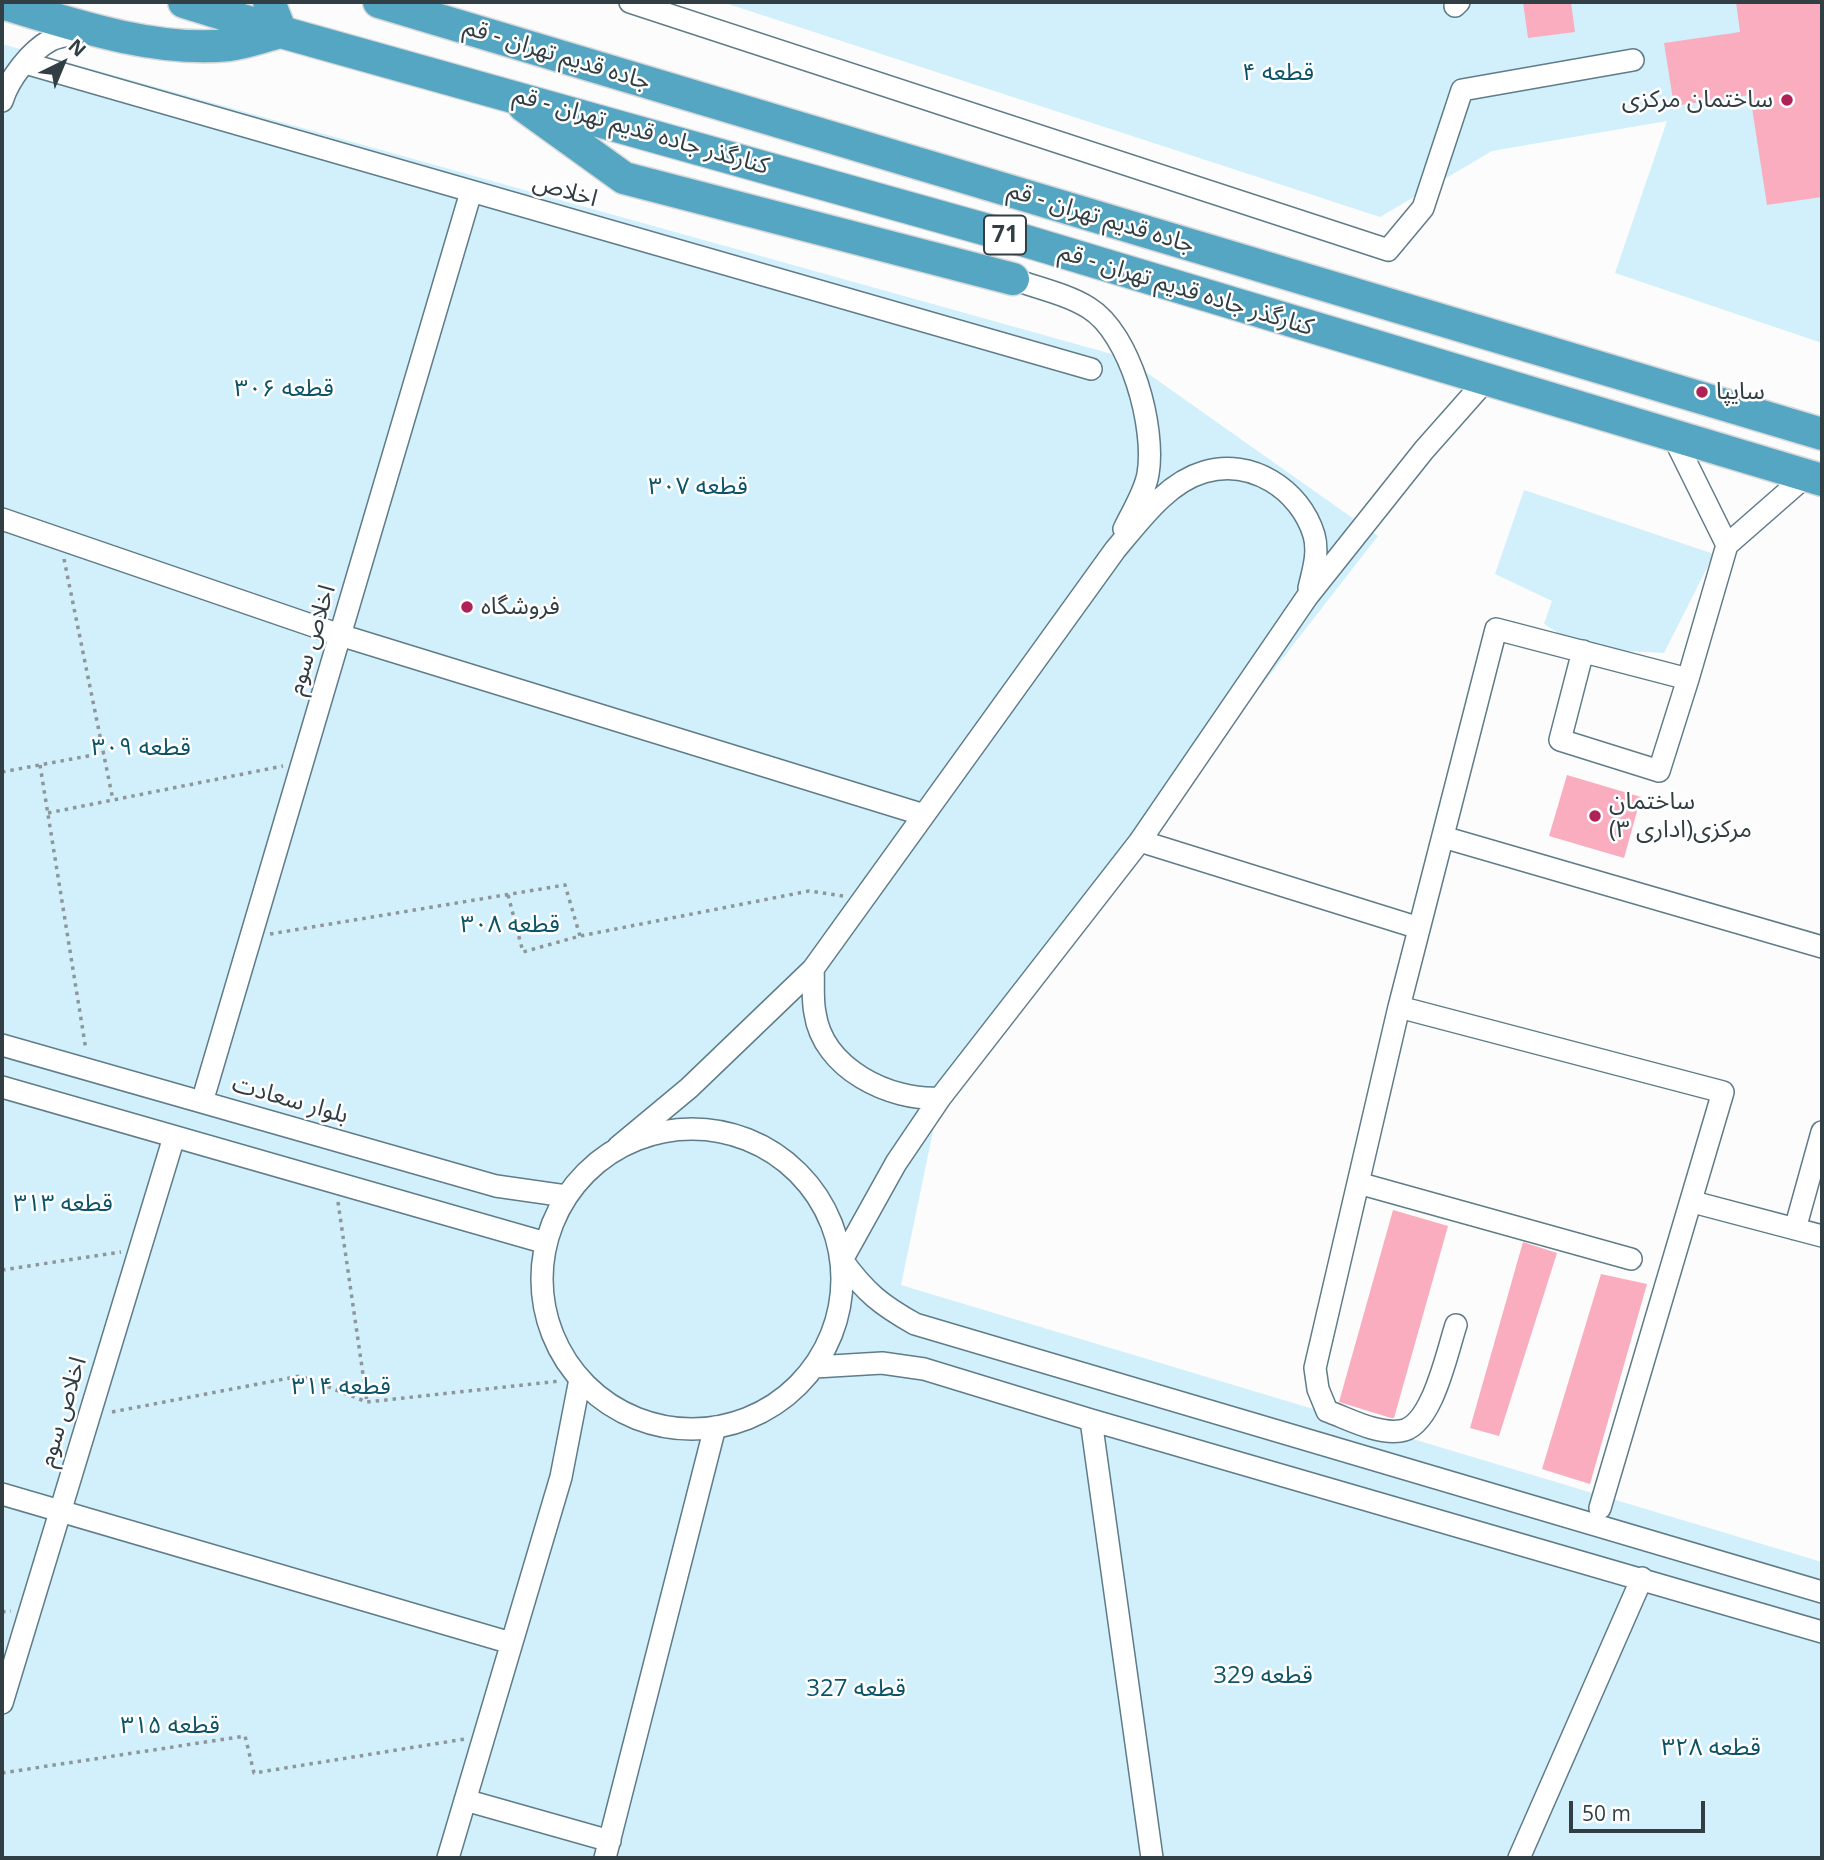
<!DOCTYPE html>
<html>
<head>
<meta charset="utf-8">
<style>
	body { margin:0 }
	#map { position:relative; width:1824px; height:1860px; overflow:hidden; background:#fcfcfc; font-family:"Open Sans",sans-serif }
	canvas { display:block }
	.frame { position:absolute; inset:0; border:4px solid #313e43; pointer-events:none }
	.north { position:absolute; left:28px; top:28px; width:70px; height:70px; -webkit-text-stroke:5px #fff; paint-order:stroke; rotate:43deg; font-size:19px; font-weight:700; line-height:28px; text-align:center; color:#313e43 }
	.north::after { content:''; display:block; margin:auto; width:24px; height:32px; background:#313e43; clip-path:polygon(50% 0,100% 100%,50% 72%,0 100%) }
	.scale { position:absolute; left:1569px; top:1801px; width:136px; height:32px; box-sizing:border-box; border:4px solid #313e43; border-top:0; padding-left:9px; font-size:21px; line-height:24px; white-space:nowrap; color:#313e43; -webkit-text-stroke:5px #fff; paint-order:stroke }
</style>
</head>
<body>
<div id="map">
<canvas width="1824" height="1860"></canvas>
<div class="frame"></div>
<div class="north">N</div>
<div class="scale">50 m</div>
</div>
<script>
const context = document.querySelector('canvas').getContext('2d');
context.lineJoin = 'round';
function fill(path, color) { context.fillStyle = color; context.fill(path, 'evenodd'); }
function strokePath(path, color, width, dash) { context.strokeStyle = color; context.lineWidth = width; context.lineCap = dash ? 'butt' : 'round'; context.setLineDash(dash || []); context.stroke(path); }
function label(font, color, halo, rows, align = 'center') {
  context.font = font + ' "Open Sans","Noto Sans Arabic",sans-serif'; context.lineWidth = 5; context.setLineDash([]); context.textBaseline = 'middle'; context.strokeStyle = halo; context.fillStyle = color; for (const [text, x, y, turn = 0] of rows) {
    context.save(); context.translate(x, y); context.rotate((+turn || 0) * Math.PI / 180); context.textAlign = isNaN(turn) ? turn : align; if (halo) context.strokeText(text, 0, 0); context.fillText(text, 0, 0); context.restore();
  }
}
fill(new Path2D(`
	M722,2H1822V343L1615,273L1667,121L1492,151L1380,217Z
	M2,44L1126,358L1378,536L940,1098L901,1285L1822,1562V1858H2Z
	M1524,490L1714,554L1664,653L1626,651L1572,642L1544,624L1552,601L1495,574Z`), '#d2f0fb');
fill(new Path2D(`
	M1523,2H1571L1575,32L1528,38Z
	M1736,2H1822V197L1767,205L1750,95L1674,106L1664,43L1740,32Z
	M1567,775L1641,797L1624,858L1549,836Z
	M1393,1210L1448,1226L1394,1418H1391L1339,1402Z
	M1523,1242L1557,1253L1499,1436L1470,1428Z
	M1601,1274L1647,1284L1590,1484L1542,1469Z`), '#faadbf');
const minor = new Path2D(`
	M630,2L1388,250L1423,208L1462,90L1633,60
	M1455,6L1459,2
	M25,63L1091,369
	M2,101C9,79 30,51 51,40C62,35 79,34 91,31
	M1013,279C1037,288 1067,294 1089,308C1131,334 1156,428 1148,474C1145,492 1132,512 1124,529
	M1486,380L1424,450L1307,597L1140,841L940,1098L896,1163L842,1260C865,1292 881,1305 915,1324L1822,1592
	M1673,436L1727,545L1807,475
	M2,519L340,635L924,815
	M1583,651L1560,740L1659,771L1688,679
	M1443,837L1822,947
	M1140,841L1419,928
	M813,969C814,983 812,999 815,1013C823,1069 890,1101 940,1098
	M1399,1007L1723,1092L1600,1508
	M2,1045L496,1186L566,1196
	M2,1087L546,1243
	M202,1102L471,192
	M542 1279a150 150 0 1 1 300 0a150 150 0 1 1-300 0Z
	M618,1147L689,1088L813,969L1115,550C1139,522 1166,483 1204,472C1251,458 1300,489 1314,535C1319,553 1313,571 1309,588
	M1358,1183L1631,1259
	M1693,1202L1822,1236
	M1795,1229L1822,1132
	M1456,1325C1447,1352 1432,1428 1400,1431C1376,1434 1349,1419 1327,1411L1318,1389L1315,1368L1399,1007L1496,629L1688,679L1727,545
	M815,1367L882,1363L924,1369L1091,1420L1822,1632
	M1091,1420L1152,1858
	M2,1494L511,1643
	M2,1703L174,1137
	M465,1800L610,1841
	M448,1858L561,1477L580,1379
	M605,1858L715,1427
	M1519,1858L1642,1578`);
const highway = new Path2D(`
	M184,2L281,32L1009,236L1822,480
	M379,2L1822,434
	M2,3C71,24 156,53 229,45C246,43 264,36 281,32L269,2
	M524,106L624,178L1013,279`);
strokePath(minor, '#5f7c88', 24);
strokePath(highway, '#d6d8d9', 35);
strokePath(new Path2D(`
	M64,559L113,800
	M40,765L86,1050
	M2,772L104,753
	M48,813L283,766
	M508,895L523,952L580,936L809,891L843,896
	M270,934L565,885L580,936
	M338,1202L367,1402
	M2,1270L121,1252
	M112,1412L300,1376L367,1402L560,1381
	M2,1612L11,1611
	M2,1773L245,1736L254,1773L465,1739`), '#8f9699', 3.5, [3.5, 5]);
strokePath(minor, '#fff', 21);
strokePath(highway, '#54a6c3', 32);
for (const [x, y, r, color] of [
	[1787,100,7,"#b02158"],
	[1702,392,7,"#b02158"],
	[467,607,7,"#b02158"],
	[1595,816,7,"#b02158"]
]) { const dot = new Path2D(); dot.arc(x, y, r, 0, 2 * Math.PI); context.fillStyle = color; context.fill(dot); strokePath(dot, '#fff', 2.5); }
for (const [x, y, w] of [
	[1005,235,42]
]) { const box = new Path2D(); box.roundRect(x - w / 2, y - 19.5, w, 39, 5); context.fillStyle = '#fff'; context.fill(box); strokePath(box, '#313e43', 2); }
label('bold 23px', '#313e43', null, [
	["71",1005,235]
]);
label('24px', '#313e43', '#fff', [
	["جاده قدیم تهران - قم",557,55,17],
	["کنارگذر جاده قدیم تهران - قم",641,131,16],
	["اخلاص",565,191,16],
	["جاده قدیم تهران - قم",1101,218,17],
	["کنارگذر جاده قدیم تهران - قم",1186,290,17],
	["اخلاص سوم",312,640,-73],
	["بلوار سعادت",290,1100,16],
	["اخلاص سوم",63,1412,-73]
]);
label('24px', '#0d5469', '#fff', [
	["قطعه ۴",1278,73],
	["قطعه ۳۰۶",284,389],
	["قطعه ۳۰۷",698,487],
	["قطعه ۳۰۹",141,748],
	["قطعه ۳۰۸",510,925],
	["قطعه ۳۱۳",63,1204],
	["قطعه ۳۱۴",341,1387],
	["قطعه 329",1263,1676],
	["قطعه 327",856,1689],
	["قطعه ۳۱۵",170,1726],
	["قطعه ۳۲۸",1711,1748]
]);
label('24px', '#313e43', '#fff', [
	["ساختمان مرکزی",1773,100,"right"],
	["سایپا",1716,392],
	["فروشگاه",481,607],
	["ساختمان",1609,802],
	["مرکزی(اداری ۳)",1609,830]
], 'left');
</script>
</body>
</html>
